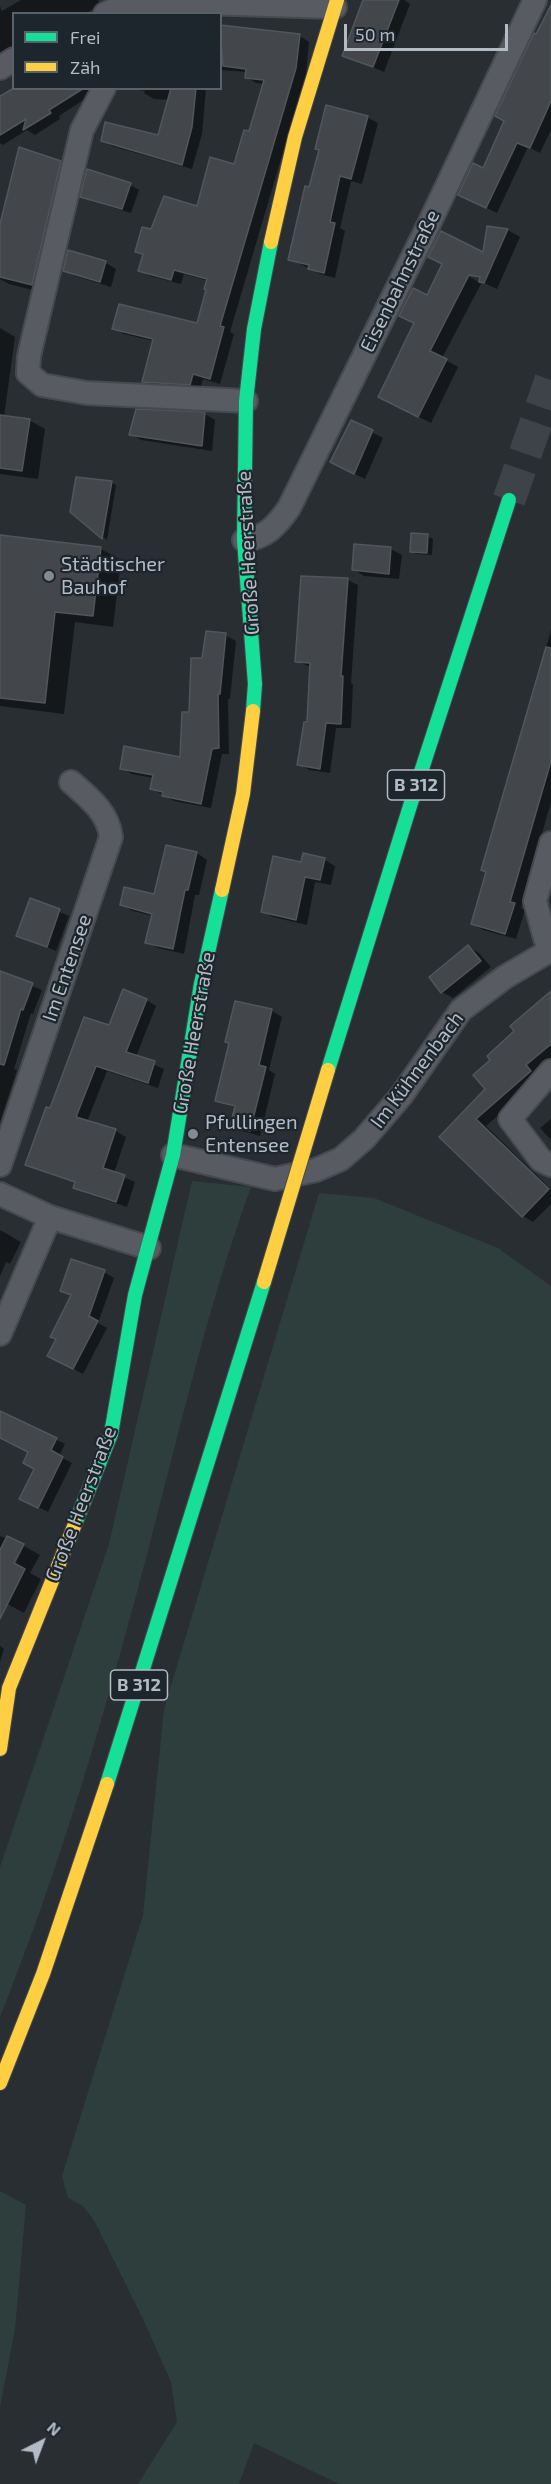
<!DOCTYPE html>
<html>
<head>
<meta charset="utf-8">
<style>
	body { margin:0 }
	#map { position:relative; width:551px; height:2484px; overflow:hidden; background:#292e33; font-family:"Exo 2",sans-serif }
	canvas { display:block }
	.legend { position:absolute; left:12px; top:12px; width:210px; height:78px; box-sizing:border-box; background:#1d252d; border:2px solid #596169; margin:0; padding:8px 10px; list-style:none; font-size:18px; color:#b3bbc4 }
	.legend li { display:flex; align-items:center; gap:12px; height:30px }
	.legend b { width:30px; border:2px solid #596169 }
	.north { position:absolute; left:12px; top:2412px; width:60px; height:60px; -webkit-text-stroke:4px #1d252d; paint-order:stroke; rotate:42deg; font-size:16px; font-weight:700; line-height:24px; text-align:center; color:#b3bbc4 }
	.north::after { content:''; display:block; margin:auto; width:21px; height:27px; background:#b3bbc4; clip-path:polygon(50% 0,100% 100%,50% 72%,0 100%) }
	.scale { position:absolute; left:344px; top:24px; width:164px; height:27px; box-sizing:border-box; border:3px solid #b3bbc4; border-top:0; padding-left:8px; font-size:18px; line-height:21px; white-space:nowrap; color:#b3bbc4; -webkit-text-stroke:4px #1d252d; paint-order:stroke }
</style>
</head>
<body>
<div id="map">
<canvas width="551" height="2484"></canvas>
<ul class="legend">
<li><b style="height:8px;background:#16e098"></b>Frei</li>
<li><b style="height:8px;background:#ffcf43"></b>Zäh</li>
</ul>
<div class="north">N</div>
<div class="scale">50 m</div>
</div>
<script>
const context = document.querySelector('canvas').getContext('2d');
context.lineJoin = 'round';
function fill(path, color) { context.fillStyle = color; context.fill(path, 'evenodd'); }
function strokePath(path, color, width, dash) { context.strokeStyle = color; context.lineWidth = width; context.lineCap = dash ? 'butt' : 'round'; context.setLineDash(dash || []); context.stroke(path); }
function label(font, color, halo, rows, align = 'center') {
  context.font = font + ' "Exo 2",sans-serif'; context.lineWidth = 4.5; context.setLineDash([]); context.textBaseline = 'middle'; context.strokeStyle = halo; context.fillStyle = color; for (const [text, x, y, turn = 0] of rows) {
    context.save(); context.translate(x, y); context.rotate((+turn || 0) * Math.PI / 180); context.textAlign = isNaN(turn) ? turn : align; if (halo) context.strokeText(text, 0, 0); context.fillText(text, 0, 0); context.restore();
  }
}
fill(new Path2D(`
	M192,1181L251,1187C207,1308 179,1434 146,1558C106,1711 59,1870 0,2017V1867L109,1544Z
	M319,1193L374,1198L498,1248L551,1286V2484H339L254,2443L239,2484H138L177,2422L171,2382L143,2319L95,2222L83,2206L68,2198L62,2176L143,1915L164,1709Z
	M0,2191L26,2205L15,2329L0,2407Z`), '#2d3e3d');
fill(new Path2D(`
	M21,0H98L100,5L85,14H14V56L0,64V6L2,11Z
	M365,0H404L410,4L384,72L344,55Z
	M551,5V130L540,153L528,147L497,213L470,200L484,170Z
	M220,28L300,36L309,42L306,74L230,332L234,334L220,384L203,379L200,390L154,387L144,382L154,341L124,334L114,328L198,325L208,290V281L184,274L181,284L150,276L140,270L144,255L137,251L152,231L198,208L235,166L250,133L264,84L256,83L246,77L247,72L220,70Z
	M16,88H102L59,116L60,119L35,135L27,130L3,145L0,143V98Z
	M127,88H206L202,134L192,169L112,146L102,140L159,137L170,100L154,99L144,93L145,91Z
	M367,117L378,123L362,184L351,181L340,228L345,231L335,278L320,274L290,259L310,189Z
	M60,162L80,174L52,295L9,284L0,279V230Z
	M130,185L139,190L131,213L91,201L82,196Z
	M488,227L508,230L520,237L497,289L482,282L442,358L458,367L431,423L380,397L415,323L401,315L414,290L427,297L444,265L430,256L441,233L484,254ZM463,270L480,279V283L462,272Z
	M69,252L106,263L116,269L111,287L75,276L65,270Z
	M0,328L15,337L4,417L29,420L45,429L38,479L0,474Z
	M137,411L205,414L215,420L212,451L141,440L131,434Z
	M352,422L383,438L365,479L343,468Z
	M111,482L116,485L107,540L72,512Z
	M427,536L433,539L432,555L416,554L411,551Z
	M0,537L101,549L121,560L113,627L75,622L64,714L0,706Z
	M391,549L402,555L399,579L364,576L353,569Z
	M348,580L358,585L351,683L353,684L351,728H336L330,773L309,770L299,764L308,723L311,667L296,661Z
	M551,630V802L521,908L525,910L516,939L483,930L473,924L487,872L483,870Z
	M225,635L236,641L230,699H228L229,754H222L211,808L174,801L151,788L153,778L132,774L121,768L182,759L203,660Z
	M197,853L207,860L199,895H195L184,954L158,948L147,942L153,916L133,911L122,905L155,895Z
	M304,855L325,860L335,866L331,885L315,882L307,925L273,917L262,911L302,864Z
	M31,900L69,916L56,951L18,935Z
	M468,947L479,953L491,967L453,998L442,992Z
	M0,973L42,990L33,1014L31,1013L14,1069L17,1070L0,1122L3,1123L0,1132Z
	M551,993V1068L486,1126L551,1189V1204L533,1222L523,1216L441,1137L487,1089L492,1060Z
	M146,1000L156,1006L136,1057L164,1069L158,1088L107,1071L87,1122L116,1131L126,1137L114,1173L135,1182L127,1207L85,1193L75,1187L76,1183L38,1170L27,1164L110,1027Z
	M236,1002L272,1011L282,1017L269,1070L275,1074L260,1136L242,1131L232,1125L236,1108L217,1100L230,1044L226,1042Z
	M551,1119V1140L540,1128Z
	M0,1230L21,1242L10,1264L6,1262L0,1276Z
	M104,1272L114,1278L98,1323L107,1328L83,1374L59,1361L58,1339L72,1297L62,1291Z
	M0,1412L65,1444L59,1456L72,1463L48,1512L30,1503L36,1469L30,1452L0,1438Z
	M0,1536L23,1545H21L10,1569L12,1571L24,1546L40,1555L30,1573L41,1579L24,1613L0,1600Z
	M0,1646L4,1649L0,1662Z`), '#0007');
const building = new Path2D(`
	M363,0H399L373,67L342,56Z
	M551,5V101L530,148L517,143L486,208L458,195L473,163L483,168L504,121L495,116L534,33L536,34Z
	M220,25L300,34L296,68L220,326L224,327L210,379L193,374L190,385L142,382L153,339L112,329L119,304L197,323L206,290L204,289L207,279L174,270L171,280L138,271L143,254L135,252L142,227L151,229L164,196L197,206L210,157L234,164L244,130L249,131L264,80L245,78L246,69L223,66Z
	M14,88H84L49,110L51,113L23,130L26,119L0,135V96Z
	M171,88H196L192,127L182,165L101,141L105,122L158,135Z
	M326,105L368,116L351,179L340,176L330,222L335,223L324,273L308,269L309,265L288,260L305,186L309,187L319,150L315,149Z
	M19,147L61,161L32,285L0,277V224Z
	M87,169L131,183L122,209L80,197Z
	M487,226L508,229L484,283L479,282L480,277L469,275L430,351L447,359L418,417L378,397L414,323L399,316L413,288L427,295L442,264L428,257L441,231L483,252Z
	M68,250L106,261L100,282L63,271Z
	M136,409L205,412L202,446L129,435Z
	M0,415L30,419L22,471L0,468Z
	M351,420L373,430L354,474L330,462Z
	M76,477L112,481L102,539L70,512Z
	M411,533L428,534L427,553L410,552Z
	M0,535L101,547L93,616L55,612L45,703L0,698Z
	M354,544L391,547L389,574L352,570Z
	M301,576L348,578L341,676H343L341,724L326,723L320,769L297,765L304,722H307L310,663L295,662Z
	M206,631L226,633L220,694H218L219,748L212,749L201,804L162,796L163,792L150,789L153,775L120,769L124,746L180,757L182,712H189L191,658H202Z
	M546,647L551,648V761L510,902L515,903L505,934L471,924L486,872L481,870Z
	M166,845L197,852L188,890H185L173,949L145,943L152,914L120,905L124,887L154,894Z
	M303,853L325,858L320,880L305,877L296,920L261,912L273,856L301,862Z
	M30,898L60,909L47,947L16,936Z
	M468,945L481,961L441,993L429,977Z
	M0,971L33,983L23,1010L21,1009L4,1065L0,1064Z
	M123,989L147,999L126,1052L155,1061L148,1083L96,1066L76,1117L116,1129L103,1168L125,1175L116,1202L73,1188L75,1182L25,1165L46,1107L50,1108L84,1017L109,1025Z
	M551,991V1044L526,1065L531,1071L476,1119L549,1189L522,1217L439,1137L485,1089L473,1075L490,1060L487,1056L514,1031L510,1026Z
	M235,1001L272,1009L259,1065L266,1067L250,1131L230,1126L235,1106L215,1101L229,1043L225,1042Z
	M71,1259L105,1270L89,1316L98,1321L73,1369L47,1356L56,1339L50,1337L71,1295L60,1291Z
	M0,1411L57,1438L51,1450L63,1457L38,1508L19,1499L34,1469L23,1463L28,1452L0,1438Z
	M7,1536L24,1544L14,1563L25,1569L0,1619V1550Z`);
fill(building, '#43474b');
strokePath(building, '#50565b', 1.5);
strokePath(new Path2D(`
	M509,500L551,380`), '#3e4349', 33, [33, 16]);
const street = new Path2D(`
	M105,14L133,1L335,7
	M0,68L14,59
	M104,88L82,130L29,356L28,373L42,385L87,393L246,401
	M244,540C266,538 277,525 289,508L428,226L535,0
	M551,843L535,901L545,938L551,950
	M551,1071L510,1119L541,1160L551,1165
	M173,1155L275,1179L316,1170L341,1159L364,1139L401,1096L461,1010L505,977L551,950
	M0,1165L111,837C108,812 89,798 71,782
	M0,1194L50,1217L149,1248
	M0,1334L50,1217`);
const fast = new Path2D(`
	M253,711L255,684L244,540L246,401L254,329L271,242
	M328,1070L410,806L509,500
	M75,1524L111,1434L135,1295L173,1155L201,984L222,890
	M107,1784L264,1282`);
const slow = new Path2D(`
	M271,242L295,137L337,0
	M222,890L243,794L253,711
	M0,1749L9,1688L75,1524
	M0,2083L43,1974L107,1784`);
strokePath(street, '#464a4e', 26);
strokePath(fast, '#464a4e', 16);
strokePath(slow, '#464a4e', 16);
strokePath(street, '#585c62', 22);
strokePath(fast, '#16e098', 14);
strokePath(slow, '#ffcf43', 14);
const slowBridge = new Path2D(`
	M264,1282L328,1070`);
strokePath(slowBridge, '#464b50', 16, []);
strokePath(slowBridge, '#ffcf43', 14);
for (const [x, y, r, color] of [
	[49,576,6,"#838a91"],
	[193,1134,6,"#838a91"]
]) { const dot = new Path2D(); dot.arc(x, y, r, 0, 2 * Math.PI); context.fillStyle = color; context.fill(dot); strokePath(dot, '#1d252d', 2); }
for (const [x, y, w] of [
	[416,785,57],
	[139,1685,57]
]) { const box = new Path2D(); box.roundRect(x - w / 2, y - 15, w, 30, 4.5); context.fillStyle = '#1d252d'; context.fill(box); strokePath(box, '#b3bbc4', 1.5); }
label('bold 18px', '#b3bbc4', null, [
	["B 312",416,785],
	["B 312",139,1685]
]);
label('20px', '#b3bbc4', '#1d252d', [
	["Eisenbahnstraße",400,281,-64],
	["Große Heerstraße",248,553,-93],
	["Im Entensee",67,968,-71],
	["Große Heerstraße",194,1033,-80],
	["Im Kühnenbach",417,1070,-53],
	["Große Heerstraße",81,1504,-69]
]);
label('20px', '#b3bbc4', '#1d252d', [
	["Städtischer",61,564],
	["Bauhof",61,587],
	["Pfullingen",205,1122],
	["Entensee",205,1145]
], 'left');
</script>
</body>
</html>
